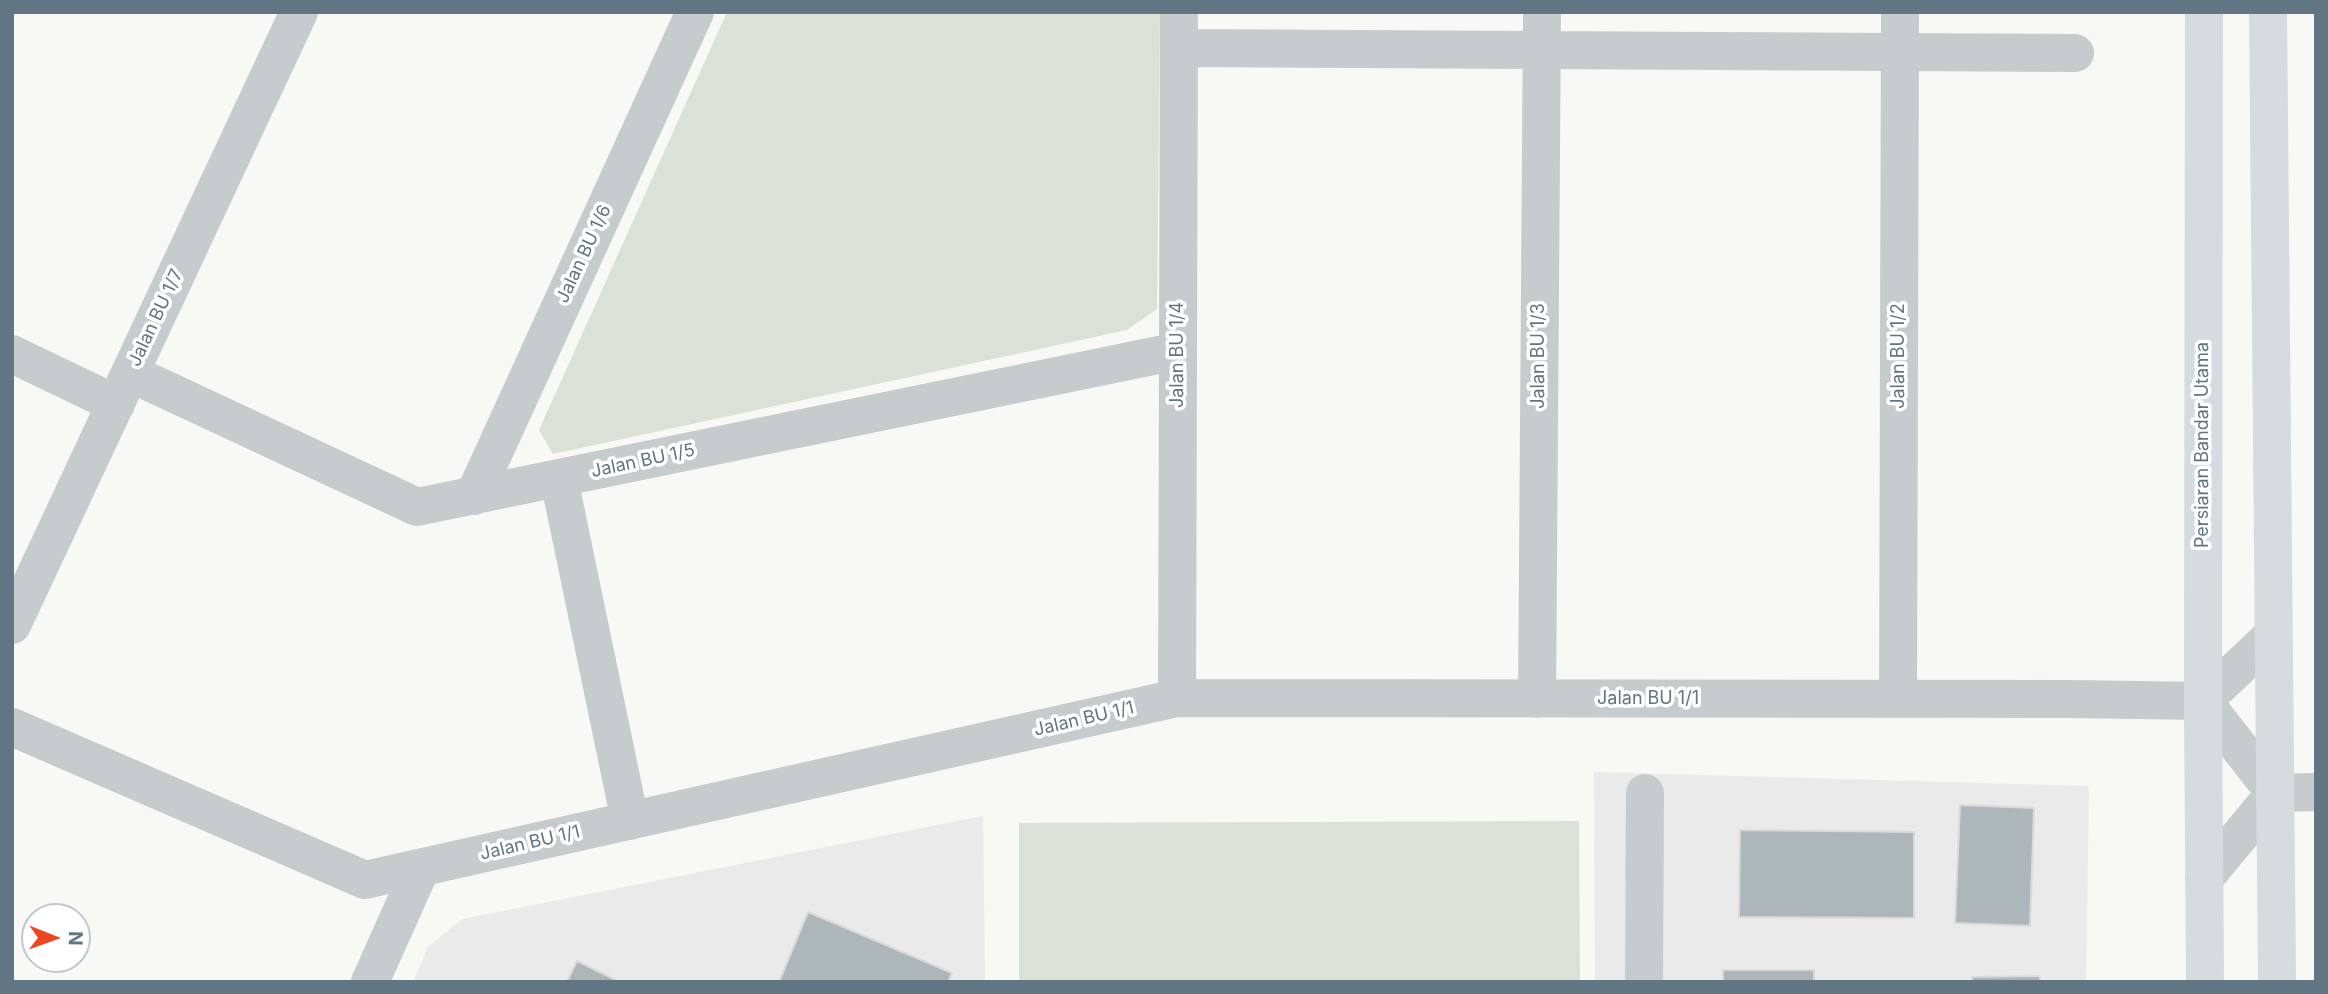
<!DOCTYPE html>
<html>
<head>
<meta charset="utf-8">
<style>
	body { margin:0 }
	#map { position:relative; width:2328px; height:994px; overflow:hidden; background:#f8f8f5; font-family:Inter,sans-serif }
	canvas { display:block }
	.frame { position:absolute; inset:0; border:14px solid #617682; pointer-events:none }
	.north { position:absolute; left:21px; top:903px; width:70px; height:70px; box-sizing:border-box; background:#fff; border:2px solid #c0c8cd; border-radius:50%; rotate:91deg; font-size:19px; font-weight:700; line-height:28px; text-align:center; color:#617682 }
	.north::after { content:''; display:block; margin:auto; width:24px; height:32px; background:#ee4620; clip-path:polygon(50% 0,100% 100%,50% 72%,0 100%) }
</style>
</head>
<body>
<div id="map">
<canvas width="2328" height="994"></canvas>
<div class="frame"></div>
<div class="north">N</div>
</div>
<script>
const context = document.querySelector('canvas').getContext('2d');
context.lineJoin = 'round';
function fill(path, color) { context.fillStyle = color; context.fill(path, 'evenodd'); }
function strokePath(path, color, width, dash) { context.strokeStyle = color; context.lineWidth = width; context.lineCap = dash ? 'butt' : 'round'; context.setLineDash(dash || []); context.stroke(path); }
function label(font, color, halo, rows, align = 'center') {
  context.font = font + ' Inter,sans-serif'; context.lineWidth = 7; context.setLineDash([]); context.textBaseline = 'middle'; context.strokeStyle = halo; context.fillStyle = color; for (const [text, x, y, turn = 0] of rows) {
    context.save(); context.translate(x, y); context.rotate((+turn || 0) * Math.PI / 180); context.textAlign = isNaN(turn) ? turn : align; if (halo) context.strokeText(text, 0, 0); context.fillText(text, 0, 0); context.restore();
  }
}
fill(new Path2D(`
	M1594,772L2089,786L2086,982H1595Z
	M983,816L985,982H413L428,947L462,919Z`), '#e9eae9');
fill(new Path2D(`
	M727,12H1160L1157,309L1127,330L553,454L539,430Z
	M1579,821L1580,982H1019V823Z`), '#dae1d6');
const building = new Path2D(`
	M1960,805L2034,808L2030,926L1955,923Z
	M1740,830L1914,832V918L1739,917Z
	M808,912L952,973L948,982H779Z
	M577,961L620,982H567Z
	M1723,970H1814V982H1723Z
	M2040,976V982H1972V977Z`);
fill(building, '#acb6bb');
strokePath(building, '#dadad8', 2);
strokePath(new Path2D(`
	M1179,48L2075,53
	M12,354L116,404
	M130,373L417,507L1178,351
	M559,479L630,821
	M474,496L695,12
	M12,625L299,12
	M1177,698L1179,12
	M1537,699L1542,12
	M1898,699L1900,12
	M2203,701L2275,793
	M2203,701L2273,635
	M12,727L365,880L1177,698L2070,699L2203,701
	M2275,793L2316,792
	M2204,879L2275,793
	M370,982L421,868
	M1644,982L1645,793`), '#c6cbcd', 38);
strokePath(new Path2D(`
	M2204,12L2203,701L2205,982
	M2268,12L2277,982`), '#d5dbde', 38);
label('18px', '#617682', '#fff', [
	["Jalan BU 1/6",584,254,-65],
	["Jalan BU 1/7",156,318,-65],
	["Jalan BU 1/4",1178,355,-90],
	["Jalan BU 1/3",1539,356,-90],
	["Jalan BU 1/2",1899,356,-90],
	["Persiaran Bandar Utama",2203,445,-90],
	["Jalan BU 1/5",643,461,-12],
	["Jalan BU 1/1",1648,699],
	["Jalan BU 1/1",1084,719,-13],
	["Jalan BU 1/1",530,843,-13]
]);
</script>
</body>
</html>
